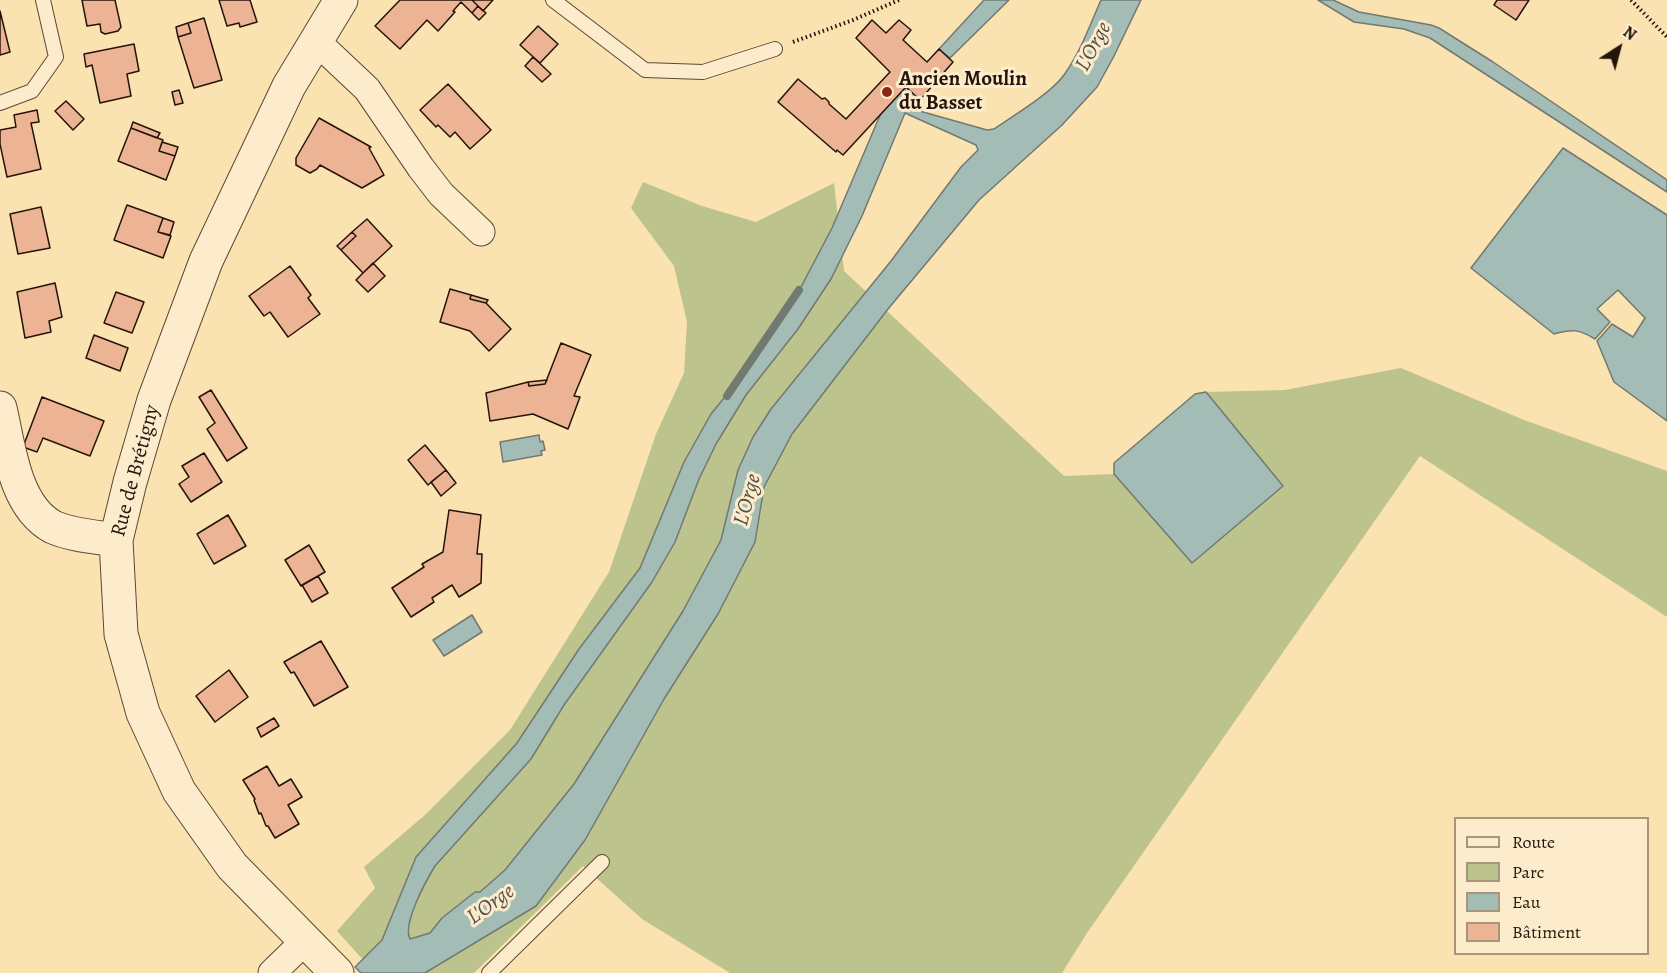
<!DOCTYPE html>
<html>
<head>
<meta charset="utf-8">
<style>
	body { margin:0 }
	#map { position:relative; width:1667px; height:973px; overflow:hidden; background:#fbe2b1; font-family:Alegreya,serif }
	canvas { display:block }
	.legend { position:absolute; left:1454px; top:817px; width:195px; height:138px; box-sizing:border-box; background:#fceccc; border:2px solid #a6967e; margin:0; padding:8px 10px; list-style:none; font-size:18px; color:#25140a }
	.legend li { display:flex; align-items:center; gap:12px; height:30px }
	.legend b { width:30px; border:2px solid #a6967e }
	.north { position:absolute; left:1589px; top:18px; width:60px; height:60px; -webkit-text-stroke:4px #fceccc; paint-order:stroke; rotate:36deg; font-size:16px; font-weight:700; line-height:24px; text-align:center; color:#25140a }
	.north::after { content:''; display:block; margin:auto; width:21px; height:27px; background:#25140a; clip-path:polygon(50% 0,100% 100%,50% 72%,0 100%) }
</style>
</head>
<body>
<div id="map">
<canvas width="1667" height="973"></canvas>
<ul class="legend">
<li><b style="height:8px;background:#fceccc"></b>Route</li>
<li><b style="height:16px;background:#bdc38c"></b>Parc</li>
<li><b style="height:16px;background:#a3bcb6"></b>Eau</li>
<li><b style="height:16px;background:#ecb394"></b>Bâtiment</li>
</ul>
<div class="north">N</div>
</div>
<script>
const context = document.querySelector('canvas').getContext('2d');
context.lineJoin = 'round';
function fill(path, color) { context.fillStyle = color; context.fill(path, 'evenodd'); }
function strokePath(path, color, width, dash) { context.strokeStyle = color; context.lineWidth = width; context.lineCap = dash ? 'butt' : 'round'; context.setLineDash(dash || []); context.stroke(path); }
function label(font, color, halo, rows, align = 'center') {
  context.font = font + ' Alegreya,serif'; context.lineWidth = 6; context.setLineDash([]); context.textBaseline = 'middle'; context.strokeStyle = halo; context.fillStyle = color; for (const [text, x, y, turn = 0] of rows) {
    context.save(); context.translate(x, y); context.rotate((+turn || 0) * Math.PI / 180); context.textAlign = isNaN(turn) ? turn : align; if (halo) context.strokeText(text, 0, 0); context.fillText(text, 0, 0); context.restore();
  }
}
fill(new Path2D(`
	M643,182L702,206L756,222L834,183L844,271L1064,476L1114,474L1192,562L1283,486L1206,392L1285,390L1401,368L1524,420L1667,471V617L1420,456L1087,933L1062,973H730L642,919L583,866L474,973H375L337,931L375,888L364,867L425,815L510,730L609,572L656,434L684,373L687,322L674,266L631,208Z`), '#bdc38c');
const water = new Path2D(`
	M984,0H1009L950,58L939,49Z
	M1101,0H1141L1113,58L1097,87L1062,125L979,200L888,309L792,434L764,487L755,542L718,614L664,699L585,840L536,906L425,973H361L355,967L382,940L416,857L517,743L579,649L640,568L684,462L711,414L751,365L801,287L832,228L881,113L906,87L917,96L909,108L987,130L994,129C1014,115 1050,94 1064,75C1080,53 1090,25 1101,0ZM905,113L976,145L978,150L961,167L891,261L771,409L753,437L738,470L721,540L683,611L574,784L505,870L480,892H475L442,918L430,933L410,939C402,924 426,881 435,866L531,759L564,705L652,582L675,542L699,479L716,444L746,395L798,329L831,279L862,216Z
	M1318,0H1333L1359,12L1431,25L1439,28L1493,62L1667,180V192L1430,38L1404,29L1354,22Z
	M1563,148L1667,215V421L1614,382L1597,341L1612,324L1633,337L1645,318L1618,290L1597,309L1610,322L1595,339C1579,329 1572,329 1554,334L1471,268Z
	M1206,392L1283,486L1192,563L1114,474V463L1195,394Z
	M539,435L540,442L543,441L545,450L541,451L542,455L503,462L500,442Z
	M472,615L482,632L444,656L433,640Z`);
fill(water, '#a3bcb6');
strokePath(water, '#717971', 1.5);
strokePath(new Path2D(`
	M727,396L799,290`), '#717971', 8);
const building = new Path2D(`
	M82,0H115L121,27L118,31L105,34L101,32L100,24L87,26Z
	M219,0H250L257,22L240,27L239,23L227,26Z
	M400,0H472L478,6L472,13L461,2L453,11L455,12L438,31L427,20L400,49L375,26Z
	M472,0H493L483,11Z
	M1497,0H1529L1516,20L1494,5Z
	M478,6L486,13L479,20L472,13Z
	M0,11L10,52L0,55Z
	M204,18L222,80L194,88L178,37L191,33L188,23Z
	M872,20L886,33L899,20L911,30L903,40L927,62L939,49L953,62L920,100L906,87L843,155L837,150L836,152L778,102L798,79L822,99L825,98L829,102V104L846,119L890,72L856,38Z
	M188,23L191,33L178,37L176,27Z
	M538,26L558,44L540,63L520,45Z
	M134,44L139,71L127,74L131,96L100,103L92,65L86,67L84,54Z
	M533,57L551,74L542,82L525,66Z
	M448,84L491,130L470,149L455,132L450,137L438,125L436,127L420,110Z
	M179,90L183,103L175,105L172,92Z
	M66,101L84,119L73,130L55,111Z
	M37,110L39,122L31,123L41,169L7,177L0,144V130L16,127L14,115Z
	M319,118L371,147L369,148L384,175L362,188L320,165L317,169L310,173L296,165V158Z
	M133,122L160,133L157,138L131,128Z
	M131,128L163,140L159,151L175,156L166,180L118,161Z
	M162,142L178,147L175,156L159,151Z
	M127,205L163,218L158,232L171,236L163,258L114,240Z
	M41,207L50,248L18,254L10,214Z
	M163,218L174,222L170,235L158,232Z
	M367,219L392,246L363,273L341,250L356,236L352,232Z
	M352,232L356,236L341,250L337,246Z
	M373,263L385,276L368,292L356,280Z
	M290,266L311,295L308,298L320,314L288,337L270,312L264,316L249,296Z
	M55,283L62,317L49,321L51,332L25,338L17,292Z
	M450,289L471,295L470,299L486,303L511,329L489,351L470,331L440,322Z
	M116,292L144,302L132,333L104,323Z
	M471,295L488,300L486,303L470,299Z
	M94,335L128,348L120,371L86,358Z
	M561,343L591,355L574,396L580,397L568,429L533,414L490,421L486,393L528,382L529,386L545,384Z
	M547,380L545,384L529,386L528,382Z
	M211,390L247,448L227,461L207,429L215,423L199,397Z
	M42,397L104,421L90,456L43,438L37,452L23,447Z
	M425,445L446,470L428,485L408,460Z
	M204,453L222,482L191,502L179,484L189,477L182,466Z
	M446,470L456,483L441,496L431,482Z
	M449,510L481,515L477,554H482L481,583L459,597L452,585L432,598L434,602L411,617L392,588L424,567L422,564L443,552Z
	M228,515L246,546L214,564L197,534Z
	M309,545L325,572L301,586L285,560Z
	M318,576L328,593L312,602L302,585Z
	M321,641L348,687L314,706L294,672L291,673L284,662Z
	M229,670L248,697L215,722L196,696Z
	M274,718L279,726L261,737L257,728Z
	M267,766L279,786L291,779L302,797L288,805L299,824L275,838L268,826H266L261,813L259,814L254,800L255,799L243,780Z`);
fill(building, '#ecb394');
strokePath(building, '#25140a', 1.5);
const service = new Path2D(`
	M553,0L645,70L703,72L775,49
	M0,103L32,91L56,57L43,0
	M489,973L602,862`);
const minor = new Path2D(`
	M316,41L367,89L421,168L441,194L481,232
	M272,973L305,941`);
const tertiary = new Path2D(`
	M0,408C9,446 14,506 53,527C70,535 97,537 116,540
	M337,973L232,866L179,791L143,713L121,634L116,540L130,482L154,400L206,261L289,86L341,0`);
strokePath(service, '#5a4834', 16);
strokePath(minor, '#5a4834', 29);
strokePath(tertiary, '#5a4834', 35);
strokePath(new Path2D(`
	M1631,0L1667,37
	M793,42L853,20L899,0`), '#25140a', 4, [1.5, 3]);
strokePath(service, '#fceccc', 14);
strokePath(minor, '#fceccc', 27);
strokePath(tertiary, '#fceccc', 33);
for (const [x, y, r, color] of [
	[887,92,6,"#8f2418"]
]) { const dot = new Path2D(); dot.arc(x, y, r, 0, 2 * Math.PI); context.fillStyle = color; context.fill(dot); strokePath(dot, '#fceccc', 2); }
label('bold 21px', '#25140a', '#fceccc', [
	["Ancien Moulin",899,80],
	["du Basset",899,104]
], 'left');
label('21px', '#25140a', '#fceccc', [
	["Rue de Brétigny",136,471,-75]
]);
label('italic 22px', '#514f46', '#fceccc', [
	["L'Orge",1094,47,-62],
	["L'Orge",748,500,-75],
	["L'Orge",491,905,-36]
]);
</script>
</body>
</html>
